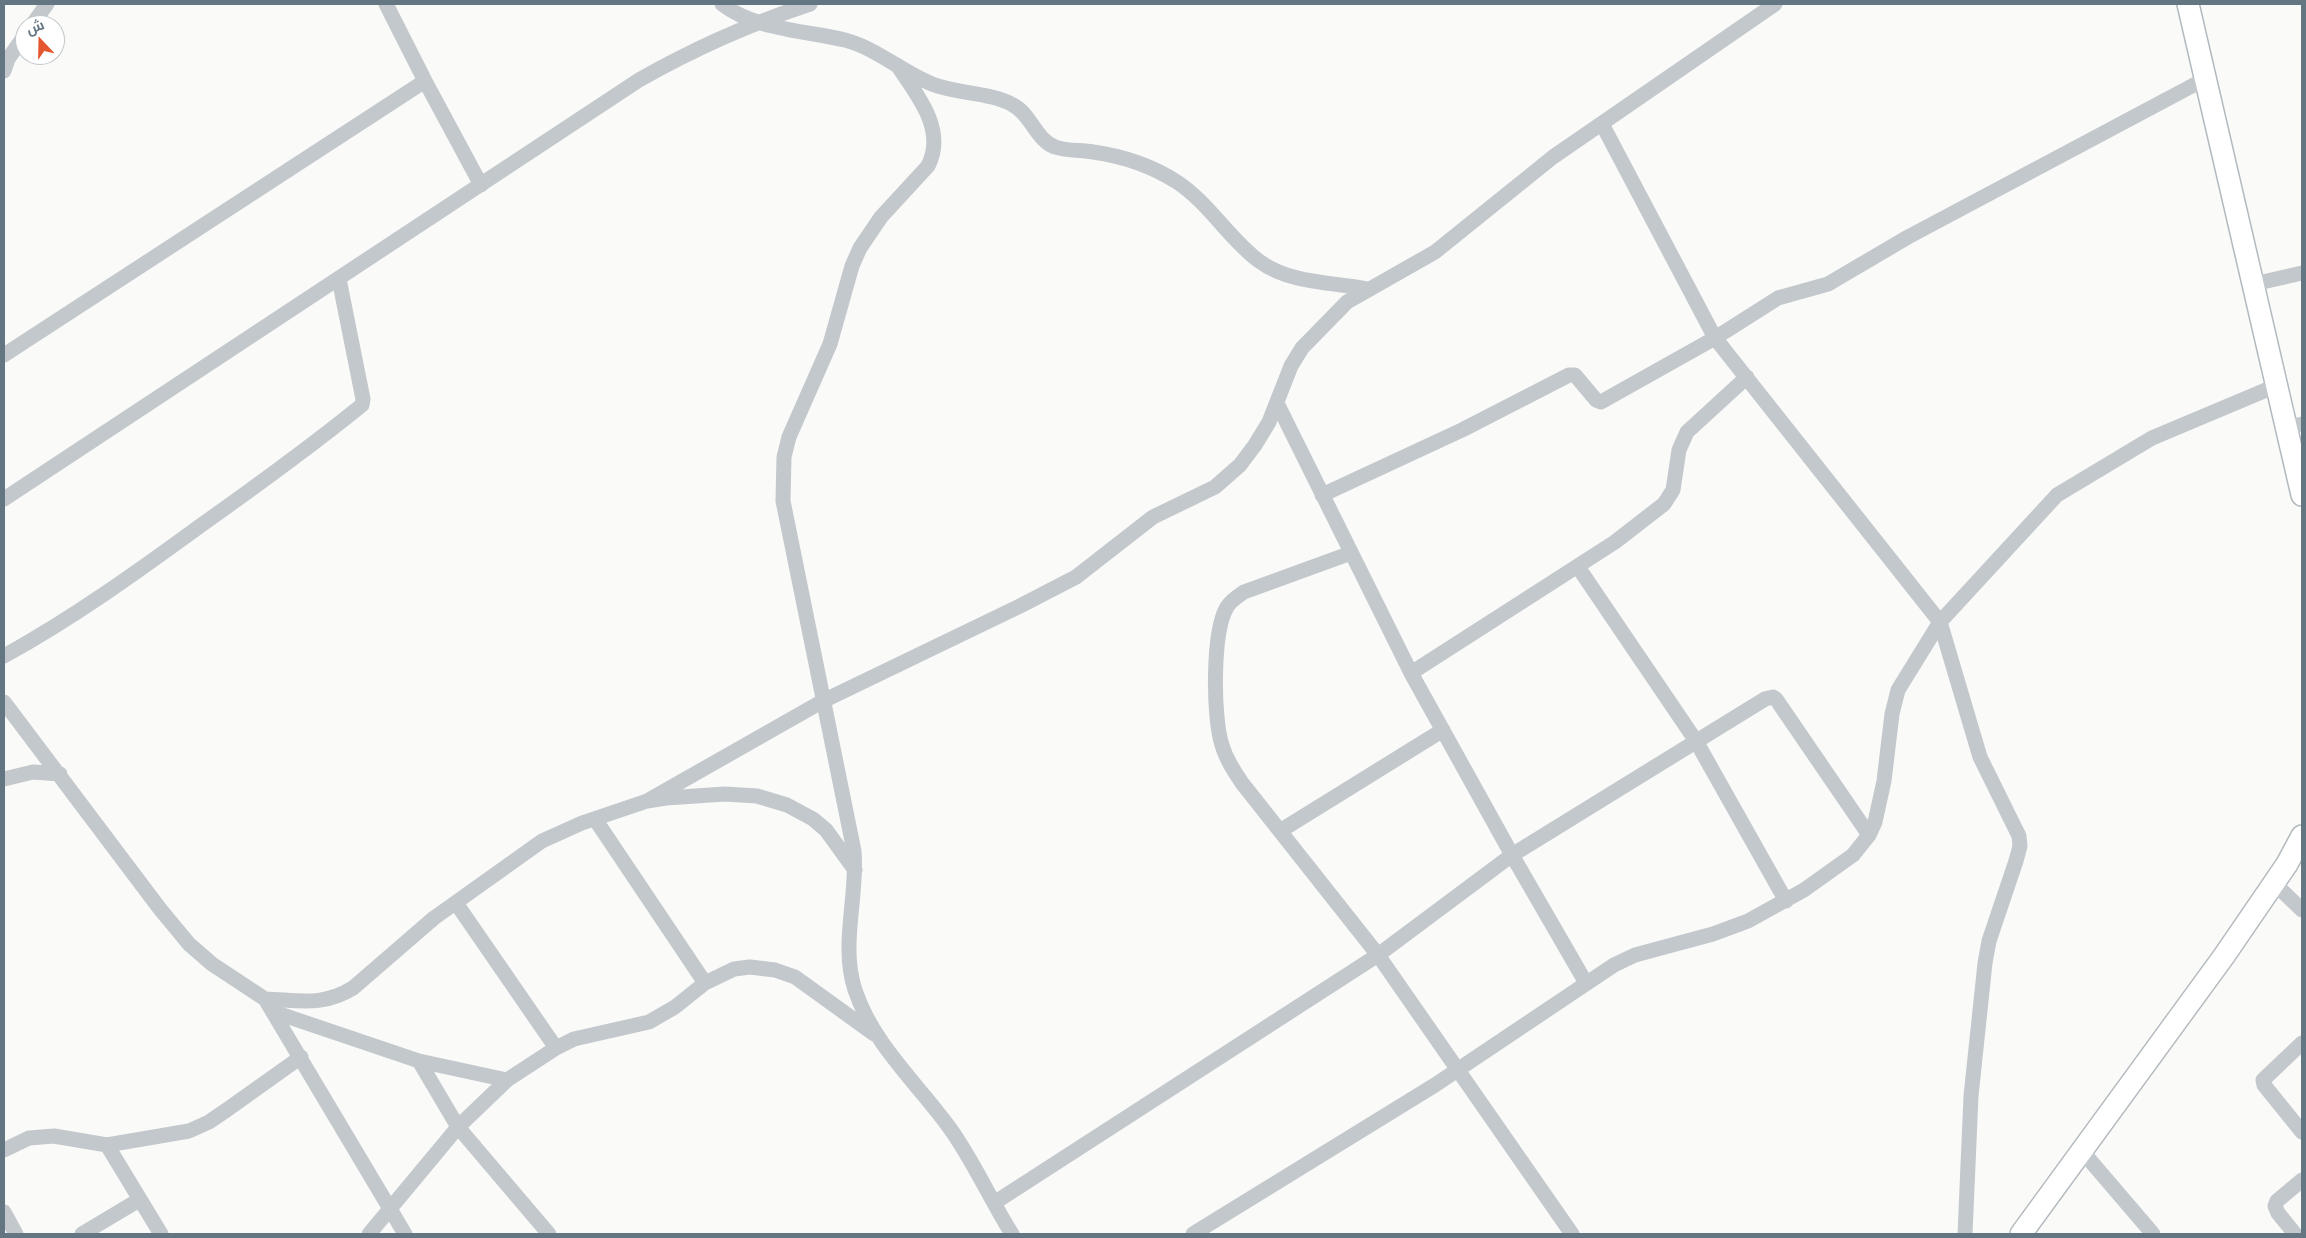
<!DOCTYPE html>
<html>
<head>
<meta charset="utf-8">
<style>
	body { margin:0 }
	#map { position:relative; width:2306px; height:1238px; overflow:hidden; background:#fafaf8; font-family:"IBM Plex Sans",Cairo,sans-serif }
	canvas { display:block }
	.frame { position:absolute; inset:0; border:5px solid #657683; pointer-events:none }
	.north { position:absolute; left:15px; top:15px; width:50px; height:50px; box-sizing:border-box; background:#fff; border:1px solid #c1c8cd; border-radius:50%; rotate:339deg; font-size:14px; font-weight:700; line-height:20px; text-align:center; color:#657683 }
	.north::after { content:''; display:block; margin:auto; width:18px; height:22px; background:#e4572e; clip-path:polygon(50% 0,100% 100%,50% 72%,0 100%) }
</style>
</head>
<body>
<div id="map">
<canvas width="2306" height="1238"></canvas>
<div class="frame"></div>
<div class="north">ش</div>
</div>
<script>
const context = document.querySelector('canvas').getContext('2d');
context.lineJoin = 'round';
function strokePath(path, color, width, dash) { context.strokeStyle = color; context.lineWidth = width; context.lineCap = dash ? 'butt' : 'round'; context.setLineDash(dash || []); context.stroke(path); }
const secondary = new Path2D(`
	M2188,4L2302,495
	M2021,1234L2224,956L2287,864L2302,836`);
strokePath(secondary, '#b3babf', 24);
strokePath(new Path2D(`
	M386,4L425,81L481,185
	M722,4C753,29 807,31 845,40C876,48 902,72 932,84C957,94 990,92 1013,105C1031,114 1035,139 1055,147C1067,151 1080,150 1093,152C1122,156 1152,166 1177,182C1209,203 1230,240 1259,261C1290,284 1332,282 1368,289
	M32,25L47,4
	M897,65C916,94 947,129 928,166L881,217L860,248L852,266L830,344L789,437L784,457L783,501L854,851C858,897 840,945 855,990C873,1044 916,1082 949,1127C973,1160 990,1199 1012,1234
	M4,71L8,59L25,35
	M1602,124L1715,338L1940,622L1980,757L2019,836L2020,846L2016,861L1989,941L1985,963L1971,1096L1965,1234
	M2254,284L2302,273
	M4,355L425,81
	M1277,403L1411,673L1512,855L1586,983
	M2288,427L2302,424
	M1322,495L1462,430L1569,375H1575L1596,400L1601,402L1715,338L1778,298L1828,284L1908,237L2205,79
	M4,499L639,80C695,48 749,24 810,4
	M1351,553L1244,592C1238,596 1231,600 1227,607C1212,632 1213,718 1222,745C1226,759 1234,771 1242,783L1378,955L1572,1234
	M1578,567L1696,741L1786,901
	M4,656C73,618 137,572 200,526C255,487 309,448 362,405L363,399L339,279
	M1411,673L1615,542L1664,504L1673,490L1679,450L1687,432L1747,377
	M4,702L160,909L189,944L212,964L265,999L405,1234
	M4,779L33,772L60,774
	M647,801L823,701L1020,606L1076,577L1153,517L1215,487L1240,465L1255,445L1269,422L1291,366L1302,348L1347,302L1435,252L1553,157L1775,4
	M595,819L705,983
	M1280,831L1443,730
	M2274,883L2302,910
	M456,903L556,1048
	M265,999C299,1000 322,1007 353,988L434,918L542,841L582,823L647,801L666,798L725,794L757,796L787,805L813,819L826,830L855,870
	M274,1012L419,1061L507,1080
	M2302,1043L2263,1080L2264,1085L2302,1132
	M419,1061L458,1127L549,1234
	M107,1145L161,1234
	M4,1150L29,1138L54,1136L107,1145L189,1131L209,1122L228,1109L301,1057
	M2082,1151L2153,1234
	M994,1203L1378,955L1512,855L1765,699L1773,697L1776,699L1869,835
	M4,1212L16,1234
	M82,1234L139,1200
	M369,1234L458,1127L507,1080L556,1048L574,1039L649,1022L675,1007L705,983L734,969L750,967L775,970L795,977L874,1034
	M1193,1234L1435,1085L1614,965L1635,955L1713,934L1748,921L1804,890L1853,855L1869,835L1875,822L1884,781L1892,714L1898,690L1940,622L2057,495L2152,438L2278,385
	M2295,1234L2278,1213L2275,1206L2277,1201L2302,1180`), '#c3c8cc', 15);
strokePath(secondary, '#fff', 21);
</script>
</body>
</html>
